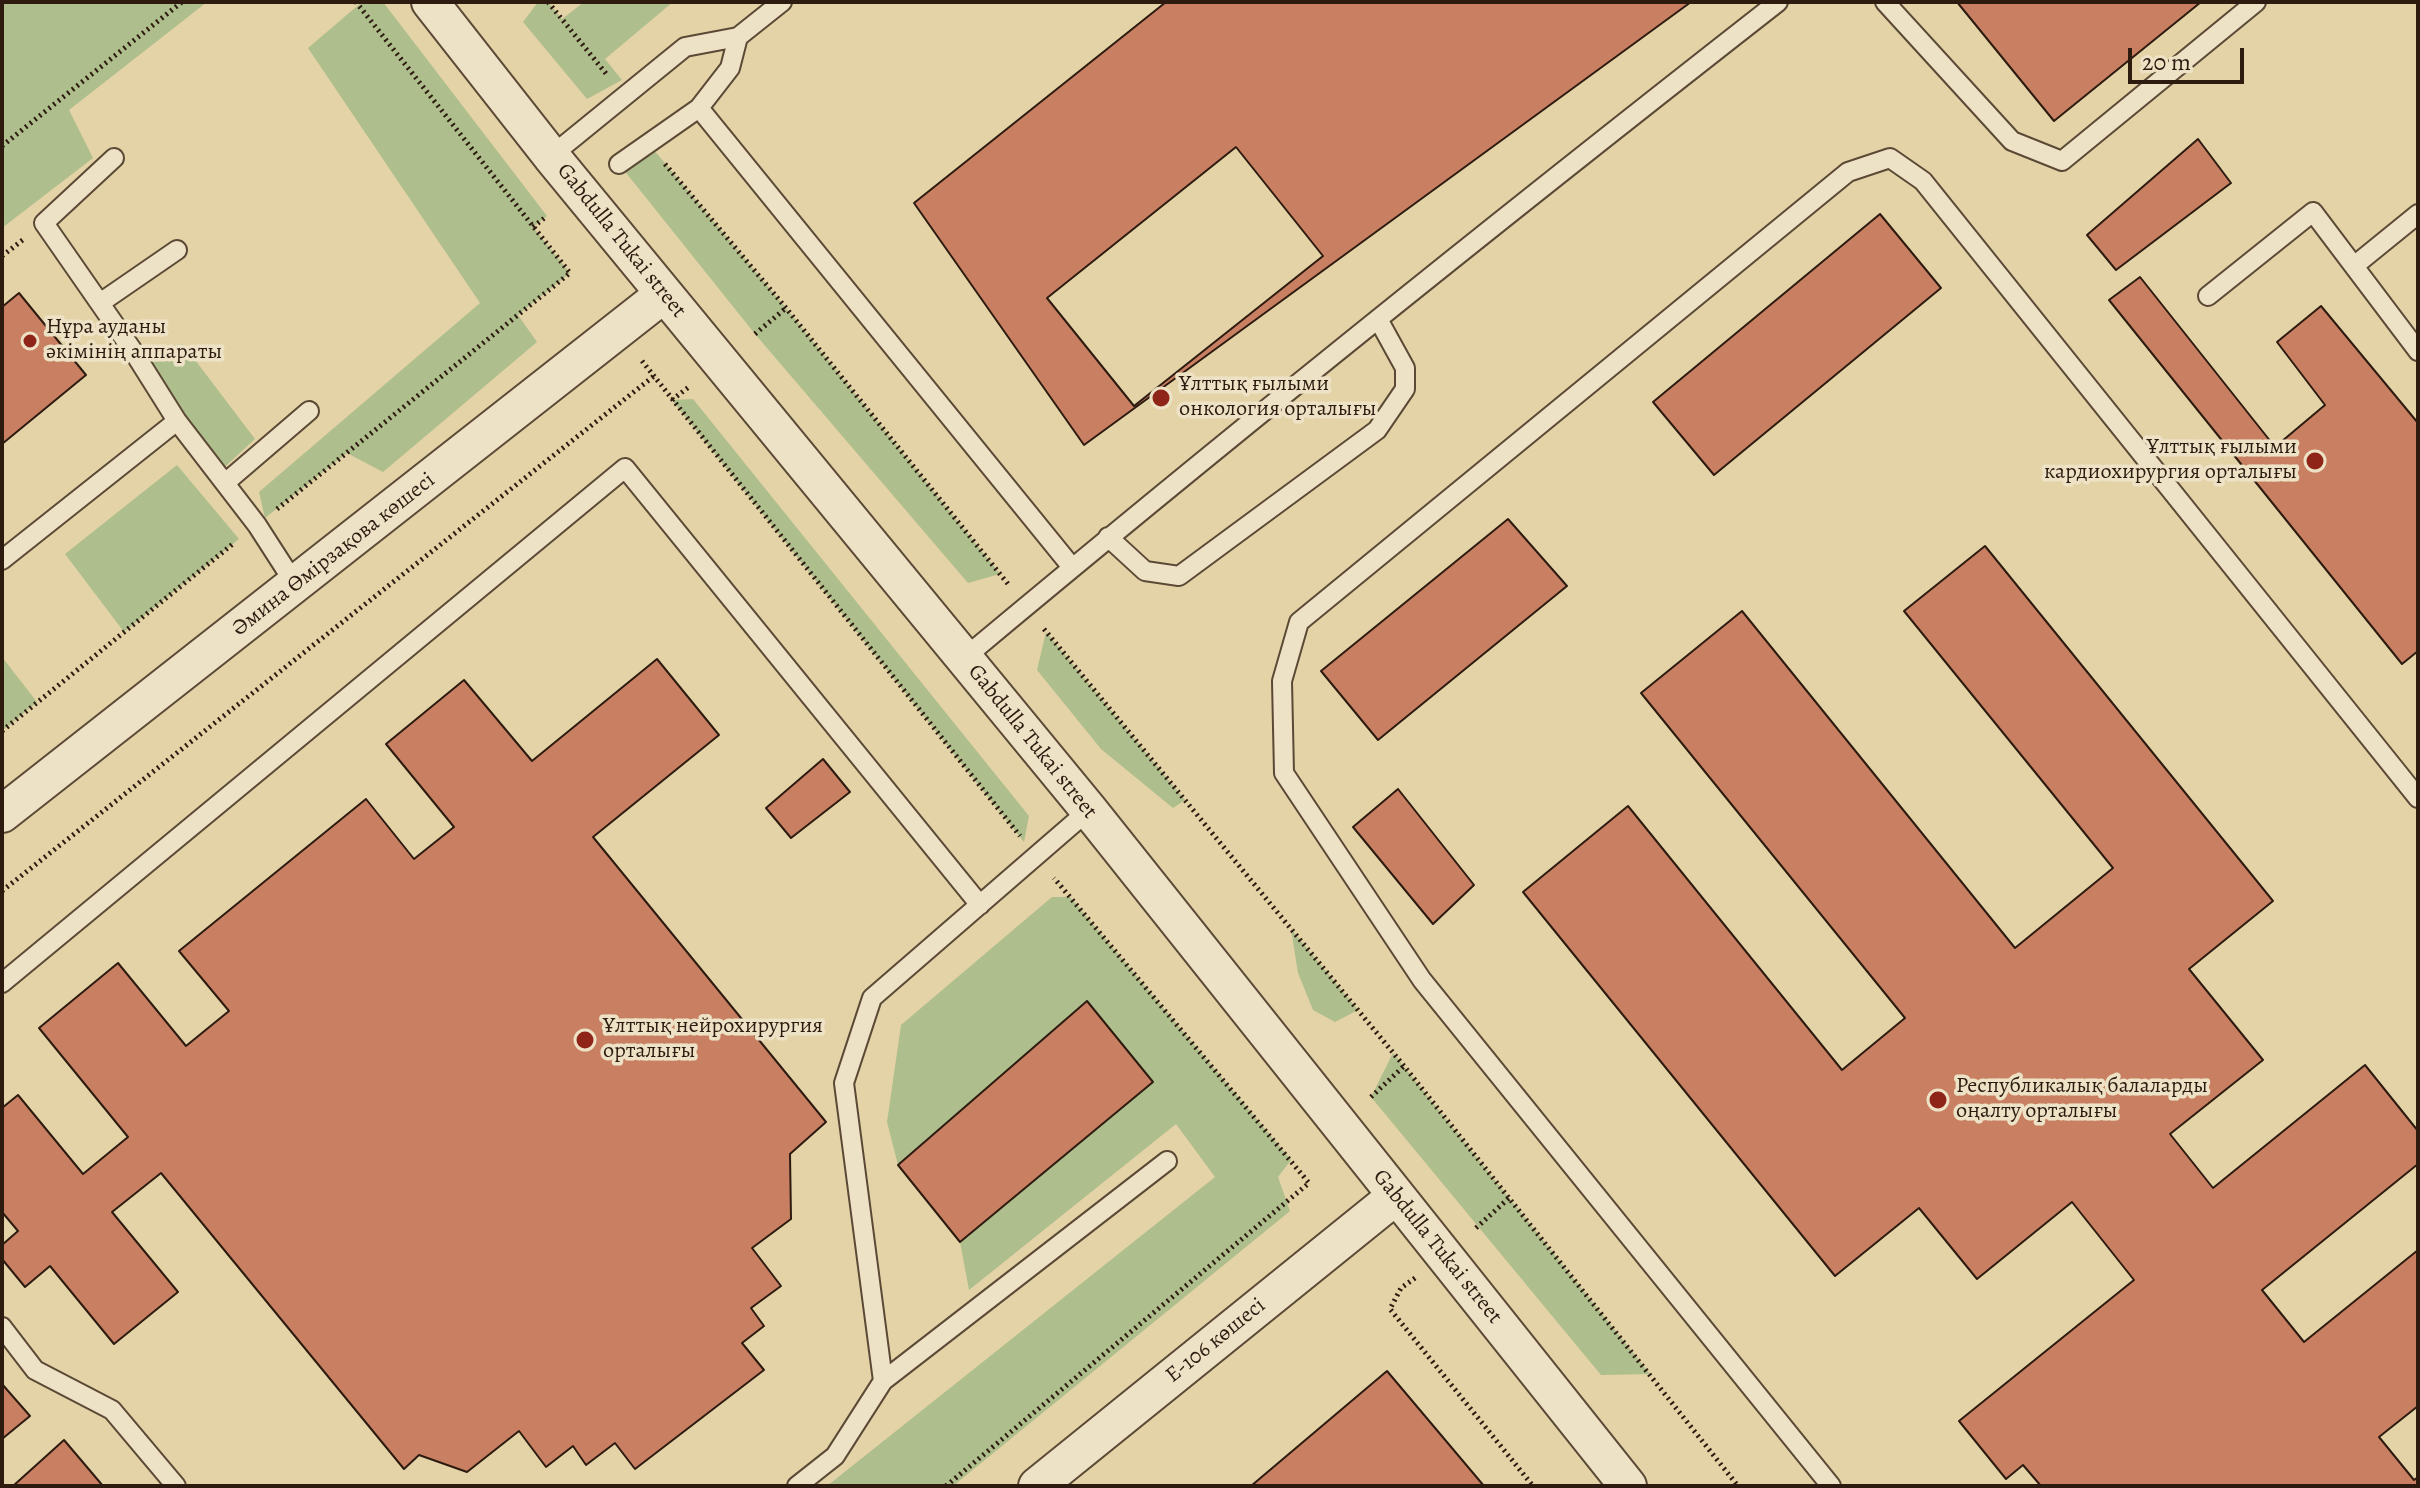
<!DOCTYPE html>
<html>
<head>
<meta charset="utf-8">
<style>
	body { margin:0 }
	#map { position:relative; width:2420px; height:1488px; overflow:hidden; background:#e4d3a7; font-family:Alegreya,serif }
	canvas { display:block }
	.frame { position:absolute; inset:0; border:4px solid #2d1b10; pointer-events:none }
	.scale { position:absolute; left:2128px; top:48px; width:116px; height:36px; box-sizing:border-box; border:4px solid #2d1b10; border-top:0; padding-left:10px; font-size:24px; line-height:28px; white-space:nowrap; color:#2d1b10; -webkit-text-stroke:6px #ede2c6; paint-order:stroke }
</style>
</head>
<body>
<div id="map">
<canvas width="2420" height="1488"></canvas>
<div class="frame"></div>
<div class="scale">20 m</div>
</div>
<script>
const context = document.querySelector('canvas').getContext('2d');
context.lineJoin = 'round';
function fill(path, color) { context.fillStyle = color; context.fill(path, 'evenodd'); }
function strokePath(path, color, width, dash) { context.strokeStyle = color; context.lineWidth = width; context.lineCap = dash ? 'butt' : 'round'; context.setLineDash(dash || []); context.stroke(path); }
function label(font, color, halo, rows, align = 'center') {
  context.font = font + ' Alegreya,serif'; context.lineWidth = 7; context.setLineDash([]); context.textBaseline = 'middle'; context.strokeStyle = halo; context.fillStyle = color; for (const [text, x, y, turn = 0] of rows) {
    context.save(); context.translate(x, y); context.rotate((+turn || 0) * Math.PI / 180); context.textAlign = isNaN(turn) ? turn : align; if (halo) context.strokeText(text, 0, 0); context.fillText(text, 0, 0); context.restore();
  }
}
fill(new Path2D(`
	M2,2H207L69,110L93,158L2,228Z
	M362,2H383L547,216L533,227L570,273L518,315L537,342L383,472L347,453L265,518L259,492L480,303L308,48Z
	M538,2H548L562,19L584,2H673L605,59L622,80L587,99L523,22Z
	M648,143L786,308L1000,574L968,583L755,334L619,164Z
	M183,344L255,439L217,474L133,351Z
	M693,399L1029,816L1024,842L672,400Z
	M177,465L239,539L124,632L65,554Z
	M1046,632L1185,800L1173,808L1101,749L1037,670Z
	M2,657L37,702L2,731Z
	M1052,897H1070L1291,1160L1278,1177L1290,1211L953,1486H827L1215,1177L1176,1124L969,1290L960,1242L1152,1083L1087,1001L898,1165L887,1122L901,1025Z
	M1291,929L1358,1010L1335,1022L1313,1010L1298,973Z
	M1393,1053L1650,1374L1601,1375L1371,1097Z`), '#aebe8c');
const building = new Path2D(`
	M1166,2H1691L1084,445L914,203Z
	M1957,2H2201L2054,121Z
	M2198,139L2231,183L2116,270L2087,235Z
	M1236,147L1323,256L1134,406L1047,298Z
	M1880,214L1941,288L1714,475L1653,402Z
	M2140,277L2275,447L2325,405L2277,342L2321,306L2418,423V651L2402,664L2109,300Z
	M19,293L86,375L2,444V307Z
	M1508,519L1567,586L1378,740L1321,671Z
	M1985,546L2273,901L2189,969L2263,1060L2170,1134L2213,1188L2365,1065L2418,1131V1164L2262,1290L2304,1342L2418,1250V1406L2379,1437L2414,1480L2418,1477V1486H2041L2023,1465L2006,1479L1959,1421L2134,1280L2072,1202L1977,1279L1919,1208L1835,1276L1523,892L1628,806L1842,1070L1905,1018L1641,693L1742,611L2015,948L2113,868L1904,611Z
	M657,659L719,735L593,837L826,1122L790,1154L791,1219L752,1248L781,1286L751,1308L764,1326L742,1343L764,1370L635,1469L615,1443L586,1465L573,1446L546,1467L519,1431L467,1472L419,1455L404,1469L161,1173L112,1212L178,1292L114,1344L50,1266L25,1287L2,1259V1245L18,1231L2,1212V1108L18,1095L83,1174L128,1137L39,1028L118,963L186,1046L229,1011L179,951L366,799L414,859L454,827L386,744L464,680L532,761Z
	M823,759L850,792L791,838L766,808Z
	M1398,789L1474,885L1433,924L1353,827Z
	M1087,1001L1153,1082L960,1242L898,1165Z
	M1387,1371L1484,1486H1251Z
	M2,1384L30,1416L2,1439Z
	M64,1440L103,1486H13Z`);
fill(building, '#c98062');
strokePath(building, '#2d1b10', 2);
const lane = new Path2D(`
	M782,2L738,37L730,68L699,108L1071,566
	M1885,2L2012,141L2062,161L2256,2
	M551,156L685,47L738,37
	M114,158L44,223L133,351L177,421L257,525L295,584
	M619,164L699,108
	M2354,266L2418,214
	M2208,296L2313,212L2418,351
	M100,303L177,250
	M225,483L309,411
	M1108,537L1145,571L1179,576L1377,430L1405,389V368L1378,319
	M2,560L177,421
	M963,659C1231,435 1503,217 1778,2
	M1089,810L872,998L844,1083L883,1381L1167,1161
	M2,983L625,468L980,905
	M2,1327L35,1370L112,1410L176,1486
	M797,1486L835,1456L883,1381
	M1831,1486L1422,980L1284,773L1282,681L1299,622L1848,172L1890,158L1923,181L2418,798`);
const street = new Path2D(`
	M430,2L551,156L1089,810L1628,1486
	M2,814L664,294
	M1037,1486L1396,1196`);
strokePath(lane, '#5b4936', 22);
strokePath(street, '#5b4936', 40);
strokePath(new Path2D(`
	M548,2L608,76
	M2,146L182,2
	M665,164L786,308L1008,584
	M533,227L547,216
	M2,256L24,239
	M755,334L786,308
	M642,361L1020,836
	M672,400L690,386
	M277,509L570,273L356,2
	M1044,629L1404,1066L1738,1486
	M2,731L234,543
	M2,891L654,376
	M1371,1097L1404,1066
	M1476,1228L1509,1198
	M1415,1278L1401,1288L1390,1309L1533,1486
	M946,1486L1309,1183L1054,878`), '#2d1b10', 5, [2, 4]);
strokePath(lane, '#ede2c6', 18);
strokePath(street, '#ede2c6', 36);
for (const [x, y, r, color] of [
	[30,341,8,"#8f2418"],
	[1161,398,10,"#8f2418"],
	[2315,461,10,"#8f2418"],
	[585,1040,10,"#8f2418"],
	[1938,1100,10,"#8f2418"]
]) { const dot = new Path2D(); dot.arc(x, y, r, 0, 2 * Math.PI); context.fillStyle = color; context.fill(dot); strokePath(dot, '#ede2c6', 3); }
label('22px', '#2d1b10', '#ede2c6', [
	["Gabdulla Tukai street",621,241,51],
	["Әмина Өмірзақова көшесі",334,555,-38],
	["Gabdulla Tukai street",1032,742,51],
	["Gabdulla Tukai street",1437,1247,51],
	["Е-106 көшесі",1216,1341,-39]
]);
label('22px', '#2d1b10', '#ede2c6', [
	["Нұра ауданы",46,328],
	["әкімінің аппараты",46,353],
	["Ұлттық ғылыми",1179,385],
	["онкология орталығы",1179,410],
	["Ұлттық ғылыми",2297,448,"right"],
	["кардиохирургия орталығы",2297,473,"right"],
	["Ұлттық нейрохирургия",603,1027],
	["орталығы",603,1052],
	["Республикалық балаларды",1956,1087],
	["оңалту орталығы",1956,1112]
], 'left');
</script>
</body>
</html>
